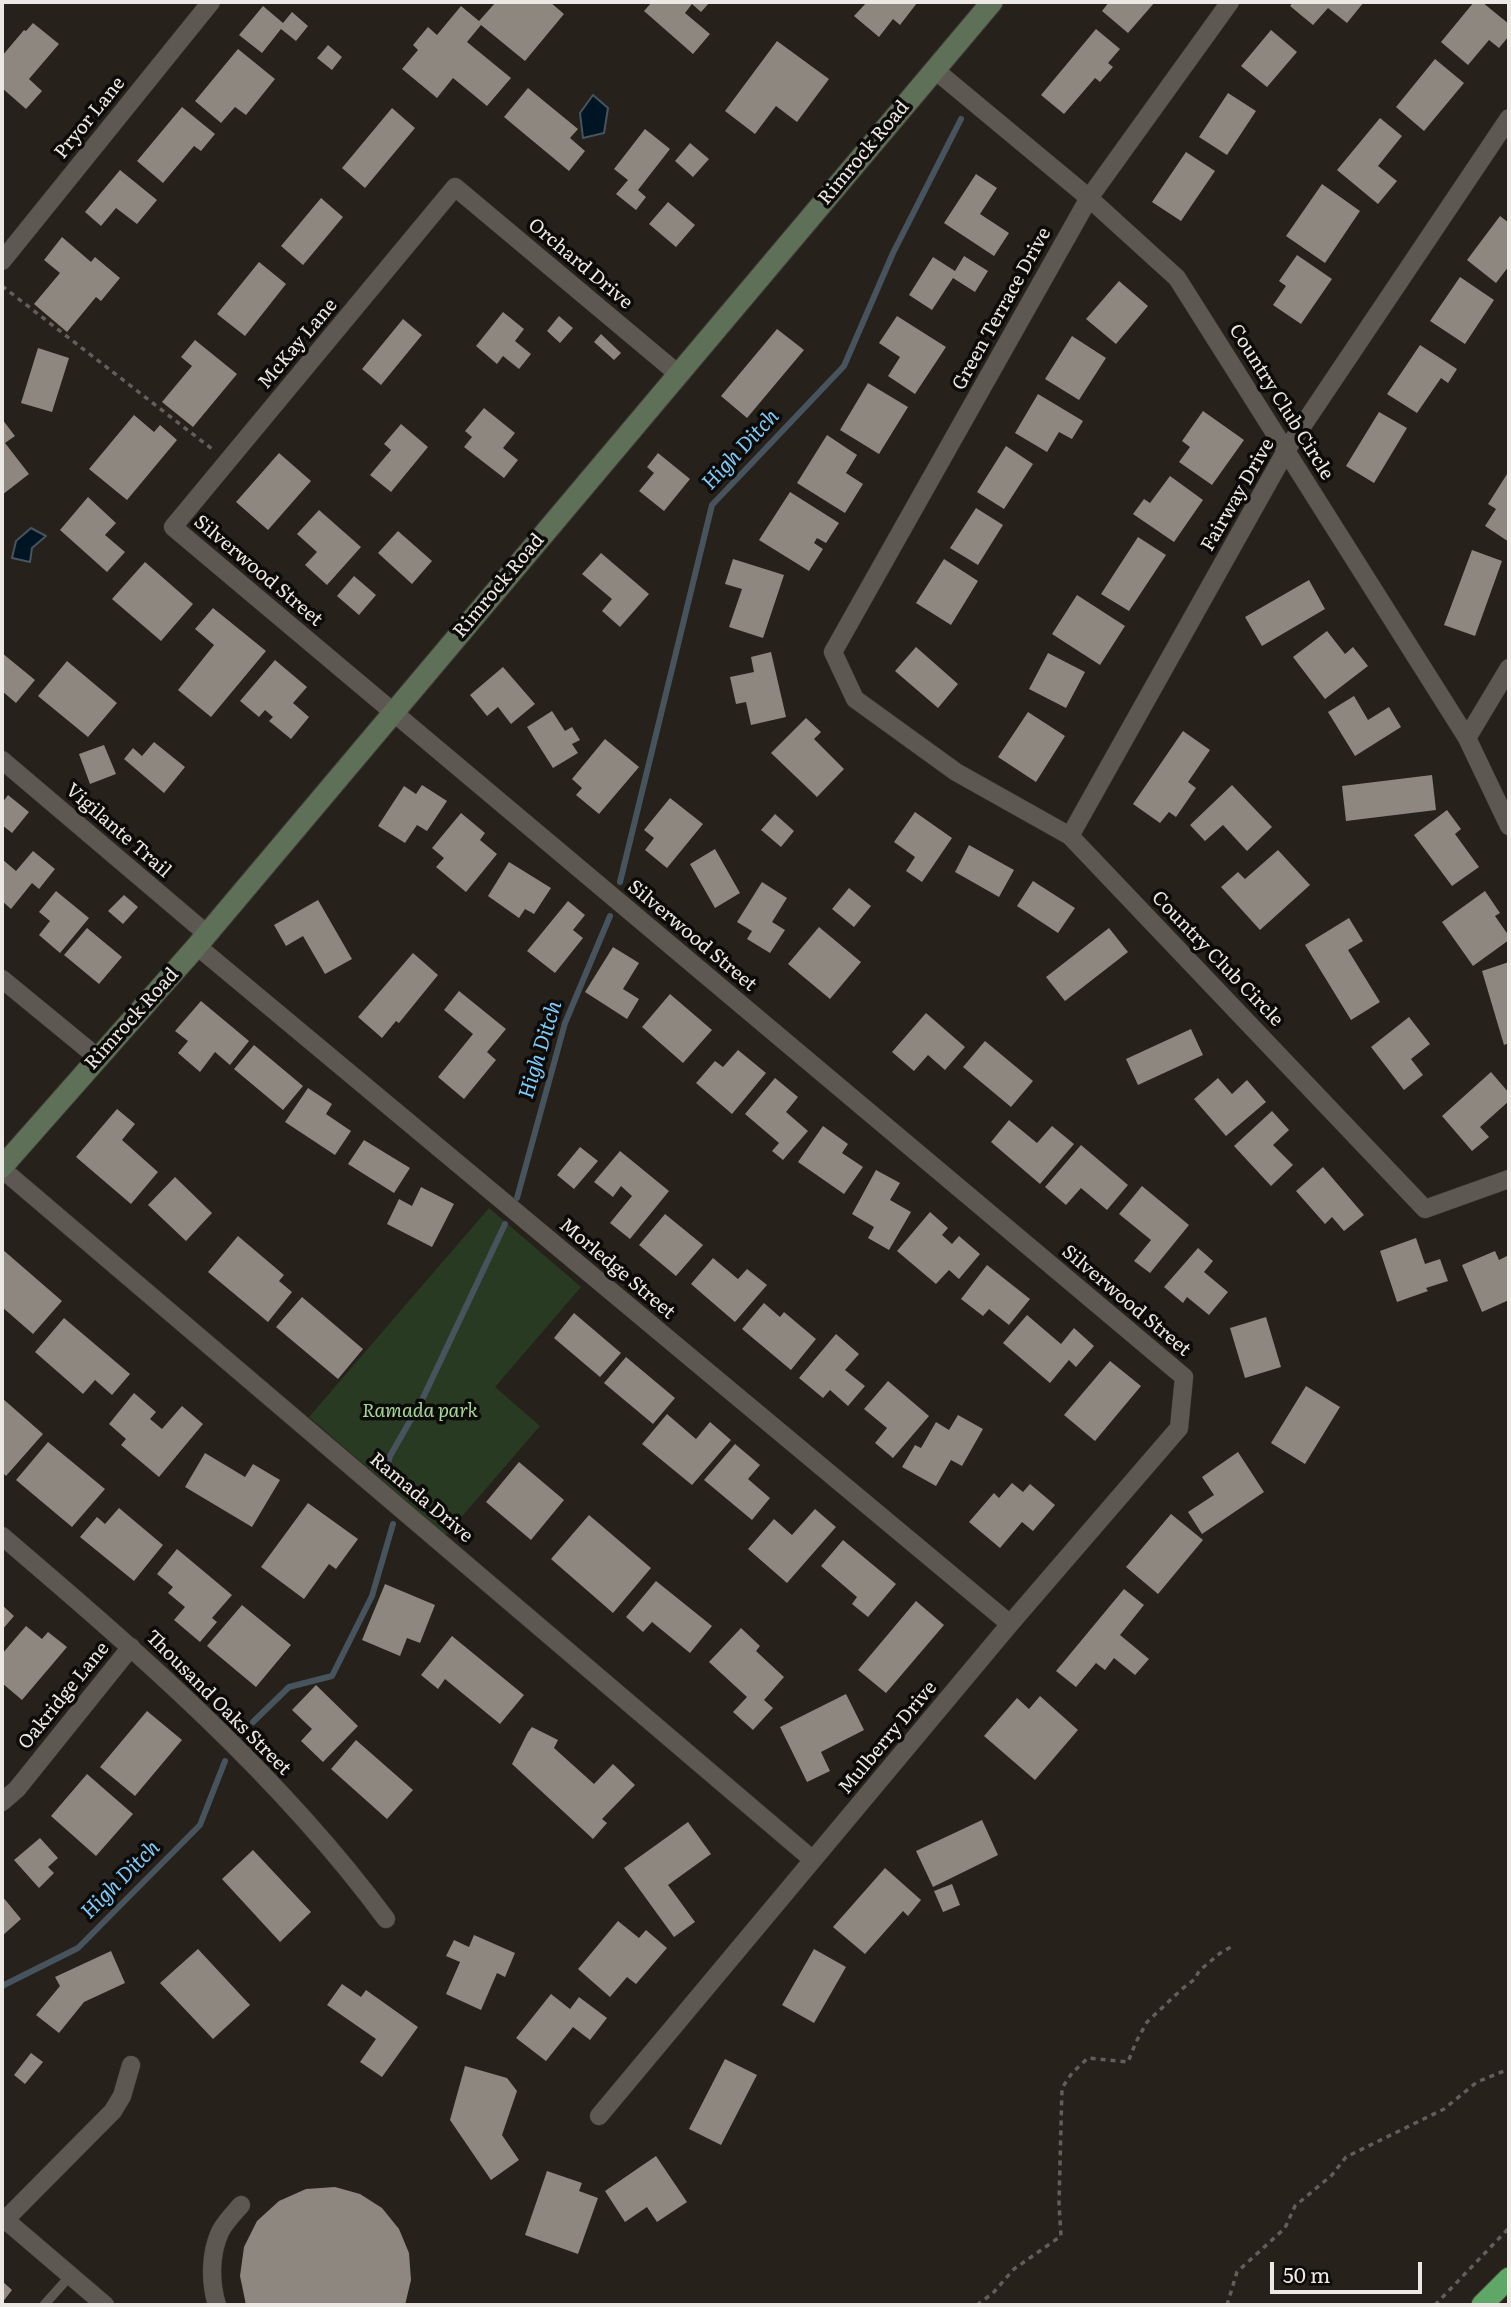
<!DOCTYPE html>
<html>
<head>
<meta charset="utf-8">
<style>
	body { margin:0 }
	#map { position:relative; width:1511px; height:2307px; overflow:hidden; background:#26211b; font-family:Literata,serif }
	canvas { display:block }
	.frame { position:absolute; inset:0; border:4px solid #ece8e4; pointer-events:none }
	.scale { position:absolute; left:1270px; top:2262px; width:152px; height:32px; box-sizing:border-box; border:4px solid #ece8e4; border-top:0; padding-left:9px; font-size:21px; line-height:24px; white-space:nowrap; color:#ece8e4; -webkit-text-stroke:5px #0d0b09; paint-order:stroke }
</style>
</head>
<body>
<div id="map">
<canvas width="1511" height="2307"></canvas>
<div class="frame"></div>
<div class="scale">50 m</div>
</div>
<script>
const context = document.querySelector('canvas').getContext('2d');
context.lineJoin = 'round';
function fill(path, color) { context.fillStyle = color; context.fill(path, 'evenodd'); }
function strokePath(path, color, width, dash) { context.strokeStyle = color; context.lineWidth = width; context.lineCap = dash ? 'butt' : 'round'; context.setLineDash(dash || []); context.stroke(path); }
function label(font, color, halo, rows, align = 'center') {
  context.font = font + ' Literata,serif'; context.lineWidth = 7; context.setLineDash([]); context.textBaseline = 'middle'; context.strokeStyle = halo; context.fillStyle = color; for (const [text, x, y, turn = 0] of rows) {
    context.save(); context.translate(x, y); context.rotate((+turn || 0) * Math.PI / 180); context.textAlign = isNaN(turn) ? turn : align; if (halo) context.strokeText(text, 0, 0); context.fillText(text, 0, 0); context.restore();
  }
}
fill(new Path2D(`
	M489,1208L581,1287L495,1387L540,1426L446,1535L309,1417Z`), '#283b22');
const water = new Path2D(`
	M593,95L608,108L604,133L583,138L580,113Z
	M31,528L46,536L32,548L30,562L12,558L16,541Z`);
fill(water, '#001523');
strokePath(water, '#47545d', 2);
strokePath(new Path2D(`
	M620,882L712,505L844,366L893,253L961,119
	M517,1198L565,1023L610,916
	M387,1467L390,1456L422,1400L505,1224
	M253,1722L289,1687L332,1676L372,1596L393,1524
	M2,1986L78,1948L200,1825L225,1761`), '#47545d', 6);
fill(new Path2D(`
	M496,2H550L564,14L525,61L481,25L467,42L511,78L487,106L453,78L437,98L402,69L418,50L413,45L428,27L437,35L461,6L479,21Z
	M652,2H710L701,12L692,4L685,13L710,34L693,54L644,11Z
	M867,2H916L917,3L900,25L893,19L879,37L854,16Z
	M1109,2H1155L1128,33L1102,11Z
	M1293,2H1364L1347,23L1328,8L1313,25L1290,6Z
	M1474,2H1482L1509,24V36L1499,48L1489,40L1468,65L1441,42Z
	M263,6L283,23L292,12L308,26L296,41L281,29L262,53L239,35Z
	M33,23L59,44L29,79L42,91L26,109L2,88V56L24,30L26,31Z
	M1096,29L1120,49L1108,63L1113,67L1100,82L1095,78L1064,114L1041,95Z
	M1271,30L1297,52L1267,87L1241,66Z
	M777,41L829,79L797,122L776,106L755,134L725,111Z
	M328,45L342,57L332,70L317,58Z
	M238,49L275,79L246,115L235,107L221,123L195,101Z
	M1435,59L1464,83L1424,131L1396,107Z
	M528,88L578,129L570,138L585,151L569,171L504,117Z
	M1228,93L1256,111L1227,155L1199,137Z
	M182,107L215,134L201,151L194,146L163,183L137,161Z
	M392,108L415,128L365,188L342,168Z
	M1380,118L1402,136L1378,166L1397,181L1378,204L1337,170Z
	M645,129L670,149L638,190L646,197L636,210L616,194L628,180L614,169Z
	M690,143L709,159L693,177L675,161Z
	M1186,152L1215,171L1181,221L1152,202Z
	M120,170L157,200L137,224L116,208L101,226L85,212Z
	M976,174L997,188L980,214L1009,233L994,256L944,223Z
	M1322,184L1360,211L1325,263L1286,236Z
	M321,198L343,217L303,265L281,246Z
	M668,202L695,225L676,247L649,224Z
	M1500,216L1509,223V266L1496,283L1467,260Z
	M62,237L91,262L95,257L120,278L101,301L96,297L67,332L34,304L60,273L44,260Z
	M1297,255L1332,279L1301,324L1273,305L1286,286L1279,281Z
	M964,256L988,271L975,292L953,278L932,310L909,295L933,257L955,271Z
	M259,262L286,284L245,336L217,314Z
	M1460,277L1494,300L1465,344L1430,321Z
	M1119,281L1148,306L1116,344L1086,319Z
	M503,312L524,329L515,341L531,354L519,369L503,356L497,364L476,346Z
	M559,316L573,328L560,343L547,331Z
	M897,316L946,347L915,394L888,376L900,357L879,343Z
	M403,319L422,335L381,385L362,369Z
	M777,329L804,350L747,418L721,396Z
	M601,334L621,353L614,360L594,342Z
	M1072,336L1106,358L1079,400L1045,379Z
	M195,340L237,374L193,427L162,402L192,366L181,357Z
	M1420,345L1457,369L1448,383L1441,378L1417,413L1387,394Z
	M38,348L69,358L52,412L21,403Z
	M868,383L908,407L879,454L840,430Z
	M1038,394L1083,421L1072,439L1059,432L1047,452L1015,433Z
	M484,408L515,433L503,448L518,460L504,478L464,447L472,437L465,431Z
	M1203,411L1244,440L1212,485L1179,462L1190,447L1182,441Z
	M1379,412L1407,428L1374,483L1346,466Z
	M134,415L154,432L160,425L177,440L127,500L89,469Z
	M2,419L15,436L5,443L29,474L2,495Z
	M401,424L428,447L391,492L370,475L391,450L384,444Z
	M827,435L857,455L846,473L863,484L845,513L797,483Z
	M1006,446L1033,464L1004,509L977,492Z
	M279,453L311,481L268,530L236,502Z
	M658,453L690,479L664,511L639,491L654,473L647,467Z
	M1509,471V542L1485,526L1496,509L1488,504Z
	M1170,476L1203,500L1174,542L1133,514L1144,499L1150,503Z
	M790,492L839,523L826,543L817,538L814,543L823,549L809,571L759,540Z
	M88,497L116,523L105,535L125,552L107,572L60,530Z
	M976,508L1003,525L978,565L950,548Z
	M319,510L361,547L327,585L305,565L317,552L297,534Z
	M398,531L432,561L412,584L378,553Z
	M1138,537L1166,555L1129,611L1101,594Z
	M1472,550L1502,561L1475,636L1444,625Z
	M601,553L649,594L620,627L602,611L612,599L582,574Z
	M733,559L784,575L763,638L729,627L742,589L725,584Z
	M944,559L978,581L951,625L916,603Z
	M145,562L193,604L161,641L112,599Z
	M354,576L376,595L359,615L337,596Z
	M1309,580L1325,609L1262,646L1245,617Z
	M1077,595L1125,626L1100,665L1052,634Z
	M213,608L266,651L211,717L178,690L214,645L195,629Z
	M1327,631L1345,654L1353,647L1368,666L1325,699L1293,657Z
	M916,647L958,684L938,708L895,671Z
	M771,652L786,717L751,725L746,702L736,704L730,677L754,672L751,657Z
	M2,653L35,680L16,703L2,691Z
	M1048,653L1085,672L1066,708L1029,689Z
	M275,660L307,687L293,703L309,717L291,739L269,721L273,717L265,710L259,717L240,701Z
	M67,661L117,703L88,737L38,696Z
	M503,667L535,704L511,724L498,707L487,716L470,695Z
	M1354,696L1368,720L1389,707L1401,727L1355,756L1328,712Z
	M552,711L565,731L572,727L580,740L572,744L578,753L553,768L527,727Z
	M1028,712L1065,736L1036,782L998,757Z
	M806,718L821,732L814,739L844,769L817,797L771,753Z
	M1183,731L1210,750L1188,782L1196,788L1176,817L1169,812L1160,823L1133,804Z
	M605,739L639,767L599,814L576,795L582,788L572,779Z
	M154,742L185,767L164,793L124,759L133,748L142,756Z
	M104,745L116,774L90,784L79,754Z
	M1432,775L1436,810L1346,821L1342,786Z
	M422,785L447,801L427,831L417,825L405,843L378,826L404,786L416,794Z
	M1232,785L1272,827L1247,851L1223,825L1205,841L1190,825Z
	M8,795L29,812L12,833L2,825V803Z
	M670,798L703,824L667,868L645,850L654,838L644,830Z
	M1447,810L1461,829L1455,834L1479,867L1452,886L1414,835Z
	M915,812L952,838L922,882L906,871L915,857L894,842Z
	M461,813L485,833L480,840L497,854L466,892L436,867L444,858L432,848Z
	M775,814L794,831L781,847L761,830Z
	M969,845L1014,870L999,897L955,872Z
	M715,849L740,893L715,908L690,864Z
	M1278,850L1310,885L1260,930L1221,887L1238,872L1245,879Z
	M33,851L55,869L39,889L32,883L11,909L2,901V859L16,871Z
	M509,862L551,888L534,914L525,909L519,918L488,896Z
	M1033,881L1075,908L1058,933L1017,906Z
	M762,882L787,898L772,922L785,930L770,953L747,939L752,931L737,922Z
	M849,888L871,906L854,927L832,909Z
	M56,891L89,918L60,953L39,935L50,921L39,912Z
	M1485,891L1500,913L1495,916L1509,936V940L1473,966L1442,922Z
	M124,895L138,907L123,924L108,911Z
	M318,900L352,959L325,974L303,936L286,946L274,925Z
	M568,901L585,915L573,930L583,938L555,973L527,951Z
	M1349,918L1363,941L1348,950L1380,1002L1351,1020L1305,945Z
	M819,927L861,962L830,999L788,964Z
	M87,928L122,957L99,984L64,955Z
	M1109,928L1128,952L1065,1001L1046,977Z
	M613,947L639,963L623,989L639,999L627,1019L585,992Z
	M413,953L438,975L399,1023L396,1021L382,1038L358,1017Z
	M1509,962V1043L1504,1045L1482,971Z
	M459,991L506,1029L487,1052L496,1060L464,1099L438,1077L473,1034L444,1010Z
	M670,994L712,1030L683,1063L642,1027Z
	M201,1001L249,1041L230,1065L215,1052L200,1072L178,1053L188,1041L175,1031Z
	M926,1013L965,1047L945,1070L928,1055L914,1071L892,1052Z
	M1409,1017L1430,1044L1411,1059L1423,1075L1404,1090L1371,1047Z
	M1191,1029L1203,1055L1138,1085L1126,1059Z
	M985,1041L1033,1081L1011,1107L963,1067Z
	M254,1045L303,1086L283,1110L234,1069Z
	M738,1050L766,1073L732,1114L696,1083L715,1061L723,1067Z
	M1491,1072L1509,1093V1101L1480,1127L1489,1137L1472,1151L1442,1116Z
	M775,1078L798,1097L786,1112L808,1131L783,1160L772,1151L779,1143L745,1114Z
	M1218,1078L1232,1094L1247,1080L1266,1102L1226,1136L1194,1099Z
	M308,1088L332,1104L326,1114L351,1131L335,1155L285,1122Z
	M117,1109L135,1124L122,1140L158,1172L131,1204L76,1157Z
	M1272,1111L1289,1130L1273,1145L1293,1165L1271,1186L1234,1146Z
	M1009,1120L1037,1143L1052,1126L1074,1144L1040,1184L991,1142Z
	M823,1126L848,1144L842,1153L863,1167L844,1194L798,1162Z
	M364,1140L410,1168L394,1193L348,1164Z
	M1081,1145L1128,1185L1107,1210L1081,1188L1066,1205L1045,1187Z
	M580,1147L598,1161L574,1189L557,1175Z
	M620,1151L669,1191L630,1239L610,1223L632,1196L621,1186L613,1197L594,1182Z
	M1323,1167L1364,1215L1344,1231L1332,1217L1325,1224L1296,1191Z
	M876,1170L900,1183L890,1200L911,1212L889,1250L868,1238L874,1227L852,1214Z
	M175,1177L212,1213L186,1241L148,1205Z
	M1142,1186L1189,1225L1150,1273L1134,1261L1151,1240L1119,1214Z
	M421,1187L454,1204L432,1247L387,1224L399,1199L412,1206Z
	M930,1212L948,1228L942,1235L952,1244L959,1236L980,1254L959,1279L949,1270L936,1284L897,1251Z
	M665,1214L703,1245L676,1276L639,1245Z
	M238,1236L284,1275L279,1281L292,1292L268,1322L208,1272Z
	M1416,1238L1425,1264L1440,1259L1448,1281L1426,1288L1428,1291L1397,1302L1380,1251Z
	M1198,1248L1213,1261L1204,1272L1228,1292L1209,1315L1187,1297L1183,1303L1164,1287Z
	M2,1249L62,1301L33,1334L2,1307Z
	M1495,1251L1499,1260L1509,1255V1300L1482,1312L1462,1265Z
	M713,1258L738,1279L747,1269L767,1285L735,1322L691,1284Z
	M987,1265L1030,1299L1009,1325L989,1309L983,1316L961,1299Z
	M302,1297L363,1349L338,1379L276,1327Z
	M764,1303L780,1317L784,1312L816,1339L791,1370L742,1329Z
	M574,1313L621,1353L600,1377L554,1338Z
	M1027,1315L1061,1344L1074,1328L1094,1346L1076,1367L1069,1360L1050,1383L1003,1343Z
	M1266,1317L1281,1367L1245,1378L1230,1328Z
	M64,1318L130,1374L112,1395L95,1380L83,1394L35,1352Z
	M836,1334L859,1354L845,1370L865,1386L848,1406L830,1390L823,1398L799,1378Z
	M626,1357L675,1398L653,1424L604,1383Z
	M1110,1361L1141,1386L1095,1441L1064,1415Z
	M888,1381L929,1416L893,1458L875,1443L887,1428L864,1409Z
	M1306,1386L1340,1407L1305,1464L1271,1443Z
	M134,1393L156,1412L150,1419L162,1429L182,1406L203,1424L159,1477L121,1445L126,1439L109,1424Z
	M2,1398L43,1434L6,1476L2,1472Z
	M667,1414L696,1439L710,1422L731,1440L692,1485L642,1444Z
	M958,1415L983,1429L962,1466L951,1460L936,1486L902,1467L915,1445L921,1448L936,1422L949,1430Z
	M48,1442L105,1489L72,1527L16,1480Z
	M735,1444L760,1465L748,1479L770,1498L752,1520L704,1480Z
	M1238,1452L1264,1492L1202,1534L1188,1512L1214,1495L1202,1477Z
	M205,1453L245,1477L253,1464L280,1480L252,1527L185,1487Z
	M519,1462L564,1500L531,1540L486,1502Z
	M1012,1483L1023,1492L1030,1484L1055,1505L1033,1531L1022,1522L1000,1548L969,1522L994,1493L999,1498Z
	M308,1503L358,1539L336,1569L329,1564L304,1599L261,1567Z
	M119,1508L163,1545L134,1581L80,1537L97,1517L105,1524Z
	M815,1509L836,1527L787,1583L748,1549L774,1519L792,1535Z
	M1171,1514L1203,1540L1158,1594L1126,1567Z
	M589,1515L651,1568L613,1613L551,1559Z
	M843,1540L896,1584L868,1617L852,1604L857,1597L821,1566Z
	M177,1549L232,1595L212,1618L217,1622L200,1642L174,1620L185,1607L168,1593L173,1587L157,1574Z
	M656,1581L712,1626L690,1653L652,1622L643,1632L626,1617Z
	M385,1584L435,1605L420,1643L407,1638L400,1656L362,1640Z
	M1124,1589L1144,1605L1120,1635L1149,1659L1135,1675L1114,1658L1105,1670L1096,1663L1076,1687L1056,1671Z
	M916,1601L944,1625L886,1693L858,1670Z
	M2,1605L14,1616L2,1630Z
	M242,1605L291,1645L256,1687L207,1646Z
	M26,1626L42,1639L48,1632L67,1647L22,1700L2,1683V1654Z
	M741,1628L760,1646L756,1651L784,1677L764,1700L773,1708L753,1730L733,1712L747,1697L709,1662Z
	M452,1636L524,1695L500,1724L445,1679L438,1689L421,1675Z
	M316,1685L358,1726L323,1762L301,1741L312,1729L292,1710Z
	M846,1694L864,1730L821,1752L830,1771L807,1782L780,1727Z
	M1040,1696L1078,1730L1035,1780L984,1736L1017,1698L1029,1709Z
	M147,1711L182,1740L135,1796L100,1767Z
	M532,1727L558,1740L554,1748L594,1784L613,1764L635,1785L602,1819L607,1823L593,1839L512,1764L528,1732Z
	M356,1740L413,1790L387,1819L331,1769Z
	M87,1774L133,1814L96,1856L51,1816Z
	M982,1820L998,1855L933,1887L916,1851Z
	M688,1822L711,1854L668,1885L695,1922L674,1937L624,1868Z
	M40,1838L58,1858L48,1867L54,1873L39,1888L14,1860Z
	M253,1850L311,1912L280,1942L222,1879Z
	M885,1868L921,1900L908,1916L903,1911L865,1954L833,1927Z
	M952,1884L960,1905L943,1912L934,1891Z
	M2,1896L21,1919L2,1936Z
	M618,1921L639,1938L646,1930L667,1948L636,1984L627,1977L610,1997L578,1969Z
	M474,1935L515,1953L505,1977L497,1973L481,2010L446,1994L460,1962L446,1956L454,1940L469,1947Z
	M198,1949L250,2005L213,2039L160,1983Z
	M814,1949L846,1967L814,2023L782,2005Z
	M111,1951L125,1983L84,2002L59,2033L36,2015L60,1986L55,1977Z
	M342,1984L361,1997L366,1990L418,2027L382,2077L360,2062L376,2039L327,2005Z
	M551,1994L570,2009L579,1997L607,2018L590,2040L573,2027L546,2061L516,2038Z
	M31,2053L43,2062L25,2084L14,2075Z
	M725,2059L757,2075L721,2145L689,2129Z
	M465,2066L507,2078L517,2091L502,2135L519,2160L491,2180L450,2120Z
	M656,2156L687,2202L657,2222L647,2207L625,2222L605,2191Z
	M547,2171L582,2183L579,2191L598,2198L578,2254L525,2235Z
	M335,2187L360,2194L382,2208L399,2229L409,2253L411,2280L405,2305H246L240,2276L244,2247L257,2221L279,2201L306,2189Z
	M2,2281L12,2290L2,2303Z`), '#8d8780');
const lane = new Path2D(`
	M44,2305L70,2276`);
const street = new Path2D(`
	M1230,2L1089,198L833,652L855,699L956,772L1070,836L1425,1209L1509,1179
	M935,70L1089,198L1177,278L1467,738L1509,826
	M2,261L211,2
	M1467,738L1509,668
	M2,760L207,934
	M1070,836L1287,449L1509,118
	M197,946L1010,1624
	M2,979L97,1057
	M2,1169L813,1860
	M2,1536C139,1653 278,1773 386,1919
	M2,1802L17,1789L131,1647
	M599,2116L1010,1624L1179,1428L1184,1377L173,527L455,187L677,373
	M2,2217L105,2305
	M5,2220L113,2111L122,2096L131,2065
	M217,2305C210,2282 210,2254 220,2232C225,2222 234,2213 241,2205`);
const secondary = new Path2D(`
	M2,1167L197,946L992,2`);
const highway = new Path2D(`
	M1482,2305L1509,2278`);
strokePath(lane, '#403c37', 10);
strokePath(street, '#403c37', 19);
strokePath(secondary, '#403c37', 23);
strokePath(highway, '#403c37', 23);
strokePath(new Path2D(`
	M2,286L212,449
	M977,2305L993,2293L1014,2269L1061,2236L1059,2203L1062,2088L1072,2073L1088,2058L1128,2062L1136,2042L1147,2022L1182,1989L1195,1979L1199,1971L1219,1954L1234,1945
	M1227,2305L1237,2272L1285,2228L1295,2206L1332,2175L1346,2157L1444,2109L1477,2082L1509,2069
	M1435,2305L1509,2228`), '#635e59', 3.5, [5, 5]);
strokePath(lane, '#5d5851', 9);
strokePath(street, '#5d5851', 18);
strokePath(secondary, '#5e7058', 21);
strokePath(highway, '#5fa767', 21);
label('19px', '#ece8e4', '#0d0b09', [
	["Pryor Lane",90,118,-51],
	["Rimrock Road",864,153,-50],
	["Orchard Drive",580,264,40],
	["Green Terrace Drive",1002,309,-61],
	["McKay Lane",298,344,-50],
	["Country Club Circle",1281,402,58],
	["Fairway Drive",1238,495,-60],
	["Silverwood Street",258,571,40],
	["Rimrock Road",499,586,-50],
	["Vigilante Trail",118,831,41],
	["Silverwood Street",692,936,40],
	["Country Club Circle",1217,959,46],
	["Rimrock Road",132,1019,-48],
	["Morledge Street",617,1269,40],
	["Silverwood Street",1126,1301,40],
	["Ramada Drive",421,1498,40],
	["Oakridge Lane",64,1696,-51],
	["Thousand Oaks Street",218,1703,45],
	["Mulberry Drive",888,1738,-50]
]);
label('italic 19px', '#a6d797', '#0d0b09', [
	["Ramada park",420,1411]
]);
label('italic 21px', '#7dccfb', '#0d0b09', [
	["High Ditch",741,450,-47],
	["High Ditch",541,1050,-73],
	["High Ditch",121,1880,-45]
]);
</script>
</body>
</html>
